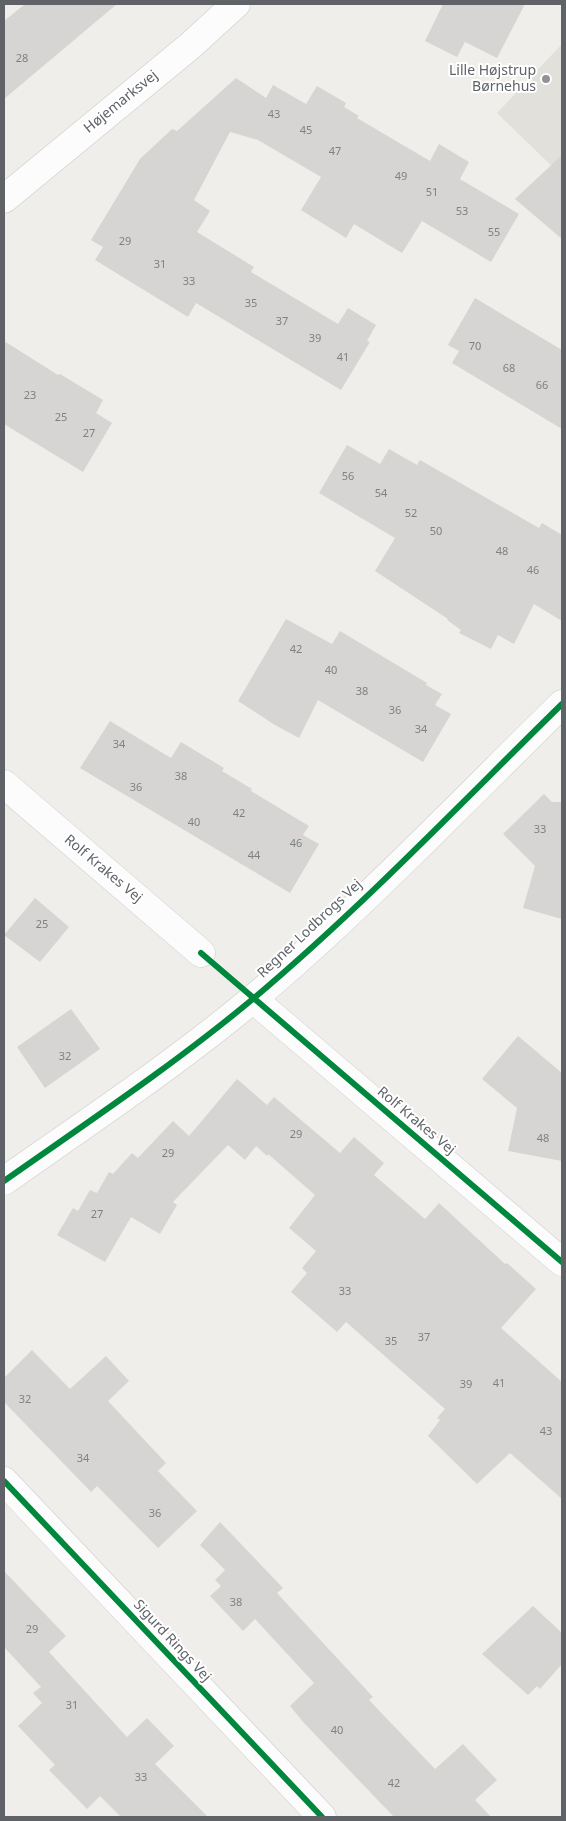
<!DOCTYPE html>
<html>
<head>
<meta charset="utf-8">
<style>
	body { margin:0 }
	#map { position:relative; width:566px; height:1821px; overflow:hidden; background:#efeeea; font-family:"Noto Sans",sans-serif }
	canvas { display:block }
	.frame { position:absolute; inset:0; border:5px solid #5f6368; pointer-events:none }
</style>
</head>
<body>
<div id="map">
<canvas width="566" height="1821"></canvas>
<div class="frame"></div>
</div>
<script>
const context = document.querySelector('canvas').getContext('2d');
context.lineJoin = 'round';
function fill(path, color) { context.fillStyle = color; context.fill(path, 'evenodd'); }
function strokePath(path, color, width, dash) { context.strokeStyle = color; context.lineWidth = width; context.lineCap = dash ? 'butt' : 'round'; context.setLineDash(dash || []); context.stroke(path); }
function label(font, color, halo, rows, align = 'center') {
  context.font = font + ' "Noto Sans",sans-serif'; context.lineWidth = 4; context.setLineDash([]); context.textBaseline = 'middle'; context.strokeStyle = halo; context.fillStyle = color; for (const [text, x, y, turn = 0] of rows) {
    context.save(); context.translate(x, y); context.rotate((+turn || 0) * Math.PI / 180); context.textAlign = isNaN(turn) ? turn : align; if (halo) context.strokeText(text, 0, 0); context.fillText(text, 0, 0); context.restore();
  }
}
fill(new Path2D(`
	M562,44V176L497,113Z`), '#e2e0da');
fill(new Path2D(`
	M25,4H117L4,99V21Z
	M443,4H525L497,58L465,42L457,57L425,41Z
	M236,78L266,98L273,85L306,104L317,86L346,103L344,107L359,116L357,118L430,161L439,144L469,162L460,179L519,214L491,262L422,221L402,253L354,224L346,238L301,210L321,177L258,140L230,132L194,200L210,211L197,232L254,267L251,272L338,324L348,308L376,325L367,341L370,342L341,390L196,303L188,317L95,260L103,247L91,240L140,159L172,129L177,131Z
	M562,155V239L515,199Z
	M475,298L562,350V429L452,363L459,351L448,345Z
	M4,341L58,375L60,374L103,400L96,413L112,423L83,472L4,424Z
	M347,445L380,464L389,449L417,465L420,460L539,528L542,523L562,535V621L534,604L514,644L498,635L491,649L459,633L461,630L447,620L448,619L375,571L395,538L319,493Z
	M286,619L332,644L340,631L427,683L426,685L442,694L435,705L451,714L423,762L318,700L299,738L275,725L238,701Z
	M110,721L171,758L181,742L224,768L222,771L252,789L251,791L309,826L303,835L319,844L290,893L80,768Z
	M544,794L552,802H562V919L523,908L535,866L503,834Z
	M35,898L69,927L40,962L4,935Z
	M71,1009L100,1049L45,1088L17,1047Z
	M518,1036L562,1073V1161L508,1151L517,1108L482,1079Z
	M237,1079L267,1105L274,1097L340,1153L354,1137L384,1163L374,1175L425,1219L439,1203L505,1264L507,1263L536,1289L501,1328L562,1382V1499L510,1453L477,1484L428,1436L440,1420L437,1418L445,1409L346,1322L337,1332L291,1292L307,1273L302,1268L316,1251L289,1228L315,1195L268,1154L267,1156L256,1146L245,1160L228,1145L173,1202L177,1205L160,1234L131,1217L105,1262L57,1235L73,1208L78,1211L90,1190L97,1193L109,1172L113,1174L132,1153L138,1158L173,1121L189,1136Z
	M32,1350L70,1389L106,1356L129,1381L108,1401L166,1463L158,1471L197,1511L158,1548L97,1486L91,1492L4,1402V1378Z
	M220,1522L283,1588L277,1593L373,1697L369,1700L435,1769L463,1744L497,1780L475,1800L491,1817H394L304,1723L290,1706L314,1683L255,1619L243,1631L210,1596L221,1586L215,1580L225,1570L200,1545Z
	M4,1571L66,1636L49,1652L127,1737L147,1718L174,1746L155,1764L208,1817H121L100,1796L87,1809L49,1770L55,1765L18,1726L42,1703L33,1693L41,1687L4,1647Z
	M533,1606L562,1633V1664L540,1689L537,1686L528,1695L482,1654Z`), '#d6d5d3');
const street = new Path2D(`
	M4,199L190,46L236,4
	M4,784L201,953
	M253,999L562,1262
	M4,1181C88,1122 175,1064 254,998C362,907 461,803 562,704
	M4,1481L322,1817`);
strokePath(street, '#cbcccc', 29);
strokePath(street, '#fdfcfc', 28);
strokePath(new Path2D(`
	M201,953L562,1262
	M4,1181C88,1122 175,1064 254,998C362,907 461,803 562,704
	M4,1481L322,1817`), '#00873e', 6);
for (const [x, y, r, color] of [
	[546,79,5,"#919496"]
]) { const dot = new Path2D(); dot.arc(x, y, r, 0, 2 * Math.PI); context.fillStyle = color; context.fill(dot); strokePath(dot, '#fff', 2); }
label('11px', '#7e8184', null, [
	["28",22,59],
	["43",274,115],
	["45",306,131],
	["47",335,152],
	["49",401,177],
	["51",432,193],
	["53",462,212],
	["55",494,233],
	["29",125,242],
	["31",160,265],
	["33",189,282],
	["35",251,304],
	["37",282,322],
	["39",315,339],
	["70",475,347],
	["41",343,358],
	["68",509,369],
	["66",542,386],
	["23",30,396],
	["25",61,418],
	["27",89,434],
	["56",348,477],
	["54",381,494],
	["52",411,514],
	["50",436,532],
	["48",502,552],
	["46",533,571],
	["42",296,650],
	["40",331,671],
	["38",362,692],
	["36",395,711],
	["34",421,730],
	["34",119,745],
	["38",181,777],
	["36",136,788],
	["42",239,814],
	["40",194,823],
	["33",540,830],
	["46",296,844],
	["44",254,856],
	["25",42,925],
	["32",65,1057],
	["29",296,1135],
	["48",543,1139],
	["29",168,1154],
	["27",97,1215],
	["33",345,1292],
	["37",424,1338],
	["35",391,1342],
	["41",499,1384],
	["39",466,1385],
	["32",25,1400],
	["43",546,1432],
	["34",83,1459],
	["36",155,1514],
	["38",236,1603],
	["29",32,1630],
	["31",72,1706],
	["40",337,1731],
	["33",141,1778],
	["42",394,1784]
]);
label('14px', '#5f6368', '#fff', [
	["Lille Højstrup",536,71],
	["Børnehus",536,87]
], 'right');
label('14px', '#5f6368', '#fff', [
	["Højemarksvej",121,102,-39],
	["Rolf Krakes Vej",103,869,40],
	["Regner Lodbrogs Vej",310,929,-43],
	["Rolf Krakes Vej",416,1121,40],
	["Sigurd Rings Vej",172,1641,47]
]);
</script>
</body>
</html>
